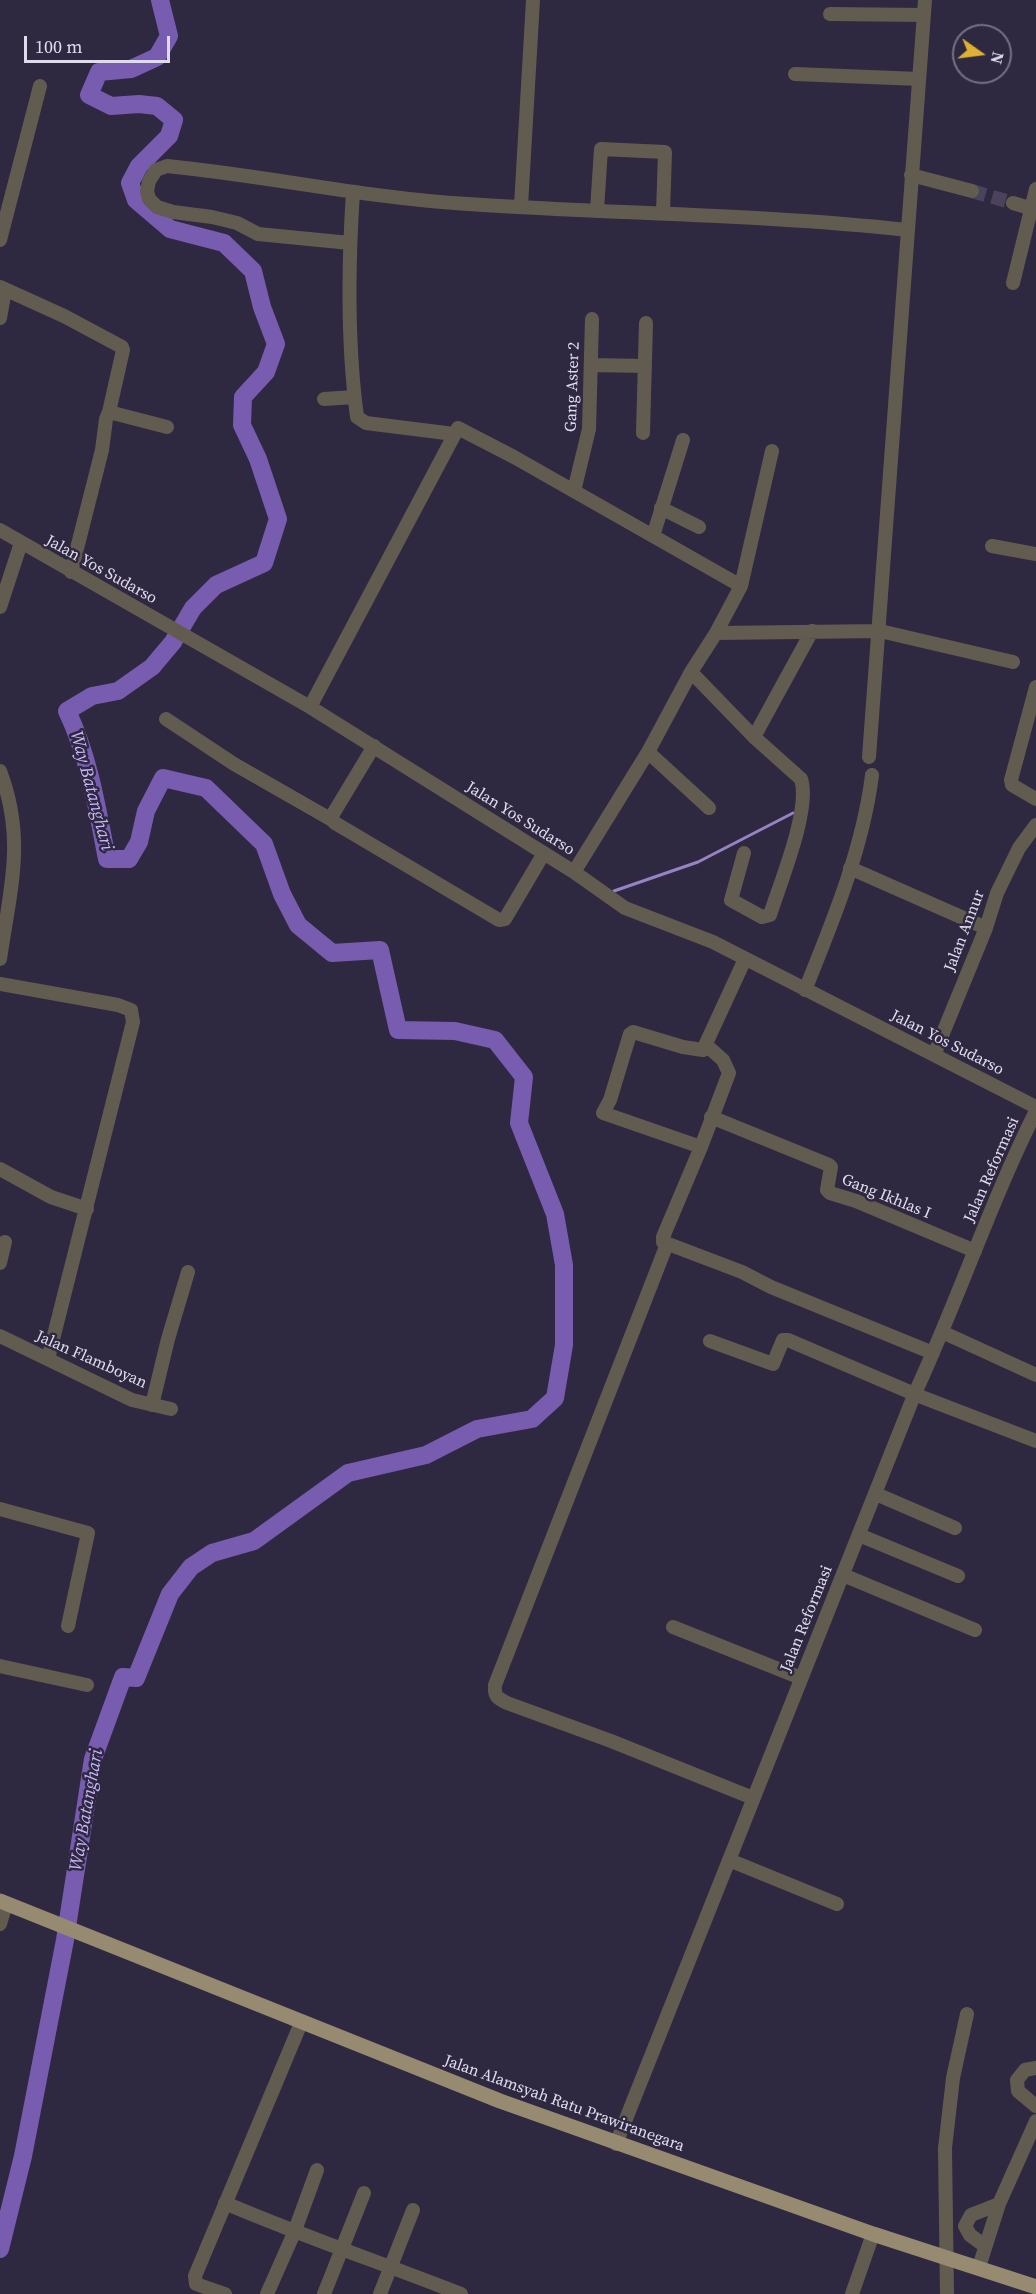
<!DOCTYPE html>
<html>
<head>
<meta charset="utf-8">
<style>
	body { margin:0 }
	#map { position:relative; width:1036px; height:2294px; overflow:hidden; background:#2f2841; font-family:"Source Serif 4",serif }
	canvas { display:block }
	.north { position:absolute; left:952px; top:24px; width:60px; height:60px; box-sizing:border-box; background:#2f2841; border:2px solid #767085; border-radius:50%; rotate:104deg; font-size:16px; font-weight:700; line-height:24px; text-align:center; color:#e0dbec }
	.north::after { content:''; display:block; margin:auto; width:21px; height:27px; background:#deb133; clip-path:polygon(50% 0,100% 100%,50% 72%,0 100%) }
	.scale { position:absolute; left:24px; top:36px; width:146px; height:27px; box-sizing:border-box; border:3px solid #e0dbec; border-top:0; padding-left:8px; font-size:18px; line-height:21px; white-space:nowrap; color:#e0dbec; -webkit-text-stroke:4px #2f2841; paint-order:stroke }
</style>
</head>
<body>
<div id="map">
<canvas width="1036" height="2294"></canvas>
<div class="north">N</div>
<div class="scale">100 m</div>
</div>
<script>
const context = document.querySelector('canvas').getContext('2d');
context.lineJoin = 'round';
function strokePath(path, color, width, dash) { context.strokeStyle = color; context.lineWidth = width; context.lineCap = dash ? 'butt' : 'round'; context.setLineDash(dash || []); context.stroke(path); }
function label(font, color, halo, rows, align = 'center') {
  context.font = font + ' "Source Serif 4",serif'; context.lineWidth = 5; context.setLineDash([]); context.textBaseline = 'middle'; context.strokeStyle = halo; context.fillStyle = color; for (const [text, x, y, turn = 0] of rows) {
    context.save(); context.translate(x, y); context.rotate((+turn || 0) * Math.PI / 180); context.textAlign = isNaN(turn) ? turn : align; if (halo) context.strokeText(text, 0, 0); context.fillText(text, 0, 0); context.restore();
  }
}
strokePath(new Path2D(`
	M614,891L698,862L793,813`), '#9782c2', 3);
strokePath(new Path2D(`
	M0,2249L23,2156L65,1940L93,1759L123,1677L136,1678L170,1594L191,1567L212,1553L254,1541L348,1473L426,1455L477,1429L532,1419L555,1398L564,1345V1265L555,1214L519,1123L524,1077L495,1040L455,1031L398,1030L380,950L332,953L298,925L282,894L264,844L206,788L163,778L146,811L139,842L129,859H107C97,808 89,757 67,711L92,696L118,691L152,667L173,642L193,608L216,585L264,563L278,519L258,459L242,425L243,397L266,372L276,344L262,307L253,271L224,243L170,229L136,200L130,183L139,166L169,136L174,120L157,106L139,104L111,106L89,95L99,72L131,69L157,57L169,36L160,0`), '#785cb0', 18);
strokePath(new Path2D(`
	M972,191L1013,203`), '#4a435b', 14, [14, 7]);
strokePath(new Path2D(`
	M830,14L924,15
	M795,74L919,79
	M911,175L972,191
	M353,192C348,267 347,342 357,417L366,423L454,434
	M1013,203L1036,210
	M521,206L533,0
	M597,210L601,149L665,152L663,213
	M0,240L40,86
	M350,243L258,234L237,223L212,217L173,212L157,207L149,199L147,191L149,181L156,170L167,166C268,176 367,198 468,204C614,214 761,214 907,230
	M1013,283L1036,189
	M0,287L64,316L122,347L123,350L109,412
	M0,318L5,290
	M591,365L645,366
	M324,399L354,397
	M643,433L646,323
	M574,491L589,429L592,319
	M661,508L699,527
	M0,530L310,707L574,872L625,908L713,942L1036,1107
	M653,536L683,440
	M992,546L1036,554
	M71,572L102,450L106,419L109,412L167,427
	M0,607L21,543
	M716,633L741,586L772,451
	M691,672L754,737L812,631
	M1036,687L1011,780L1012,785L1036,799
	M310,707L458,428L514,457L741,586
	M166,719L234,764L332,820
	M374,746L333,814L332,820L335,823L499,920L505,919L544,853
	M648,752L709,808
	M869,757L925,0
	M0,771C26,839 10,890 0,959
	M744,853L731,900L762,917L770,915C780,883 811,809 801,779L754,737
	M850,868L986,928
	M574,872L648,752L691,672L716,633L880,631L1013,662
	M0,984L118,1005L131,1010L133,1022L48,1359
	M805,990C833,921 863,848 872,775
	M706,1045L723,1060L729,1073L701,1147L663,1237V1242L742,1272L771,1287L933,1353
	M934,1055L986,928L997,893L1019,848L1036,825
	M711,1117L829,1165L831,1167L827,1190L830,1193L856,1201L975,1251
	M701,1147L603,1113L610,1100L630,1034L633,1032L683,1047L703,1050L745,959
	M0,1169L51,1197L87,1209
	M667,1244L495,1685C494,1696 497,1698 507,1703L611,1741L753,1798
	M0,1263L5,1242
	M942,1332L1036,1375
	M0,1336L132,1400L171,1409
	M710,1341L773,1364L783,1340H788L919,1396L1036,1441
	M152,1405L168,1339L188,1272
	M876,1494L955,1528
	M0,1509L88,1533L68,1626
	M859,1535L958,1576
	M843,1575L975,1630
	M673,1627L801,1678
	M0,1666L87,1685
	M729,1860L837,1904
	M0,1924L6,1904
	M1036,2068L1025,2070L1017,2080L1018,2091L1036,2106
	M616,2144L915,1393C958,1300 990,1203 1036,1111
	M225,2203C302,2236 382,2263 461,2294
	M985,2246L970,2235L965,2226L971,2215L999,2204
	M979,2267L999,2204L1036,2121
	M225,2294L196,2284L195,2276L301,2023
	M267,2294L294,2233L317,2170
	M324,2294L364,2193
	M380,2294L413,2210
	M852,2294L873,2234
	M947,2294L945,2148L953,2078L967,2014`), '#625c50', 14);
strokePath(new Path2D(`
	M0,1901L500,2101L873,2234L1036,2287`), '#968b71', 15);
label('16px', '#e0dbec', '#2f2841', [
	["Gang Aster 2",573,387,-88],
	["Jalan Yos Sudarso",101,570,29],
	["Jalan Yos Sudarso",520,819,32],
	["Jalan Annur",965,931,-69],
	["Jalan Yos Sudarso",947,1043,27],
	["Jalan Reformasi",992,1170,-66],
	["Gang Ikhlas I",886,1197,22],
	["Jalan Flamboyan",91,1360,24],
	["Jalan Reformasi",807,1619,-68],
	["Jalan Alamsyah Ratu Prawiranegara",564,2104,20]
]);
label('italic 18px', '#cab7fb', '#2f2841', [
	["Way Batanghari",91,791,75],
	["Way Batanghari",87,1810,-80]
]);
</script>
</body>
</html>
